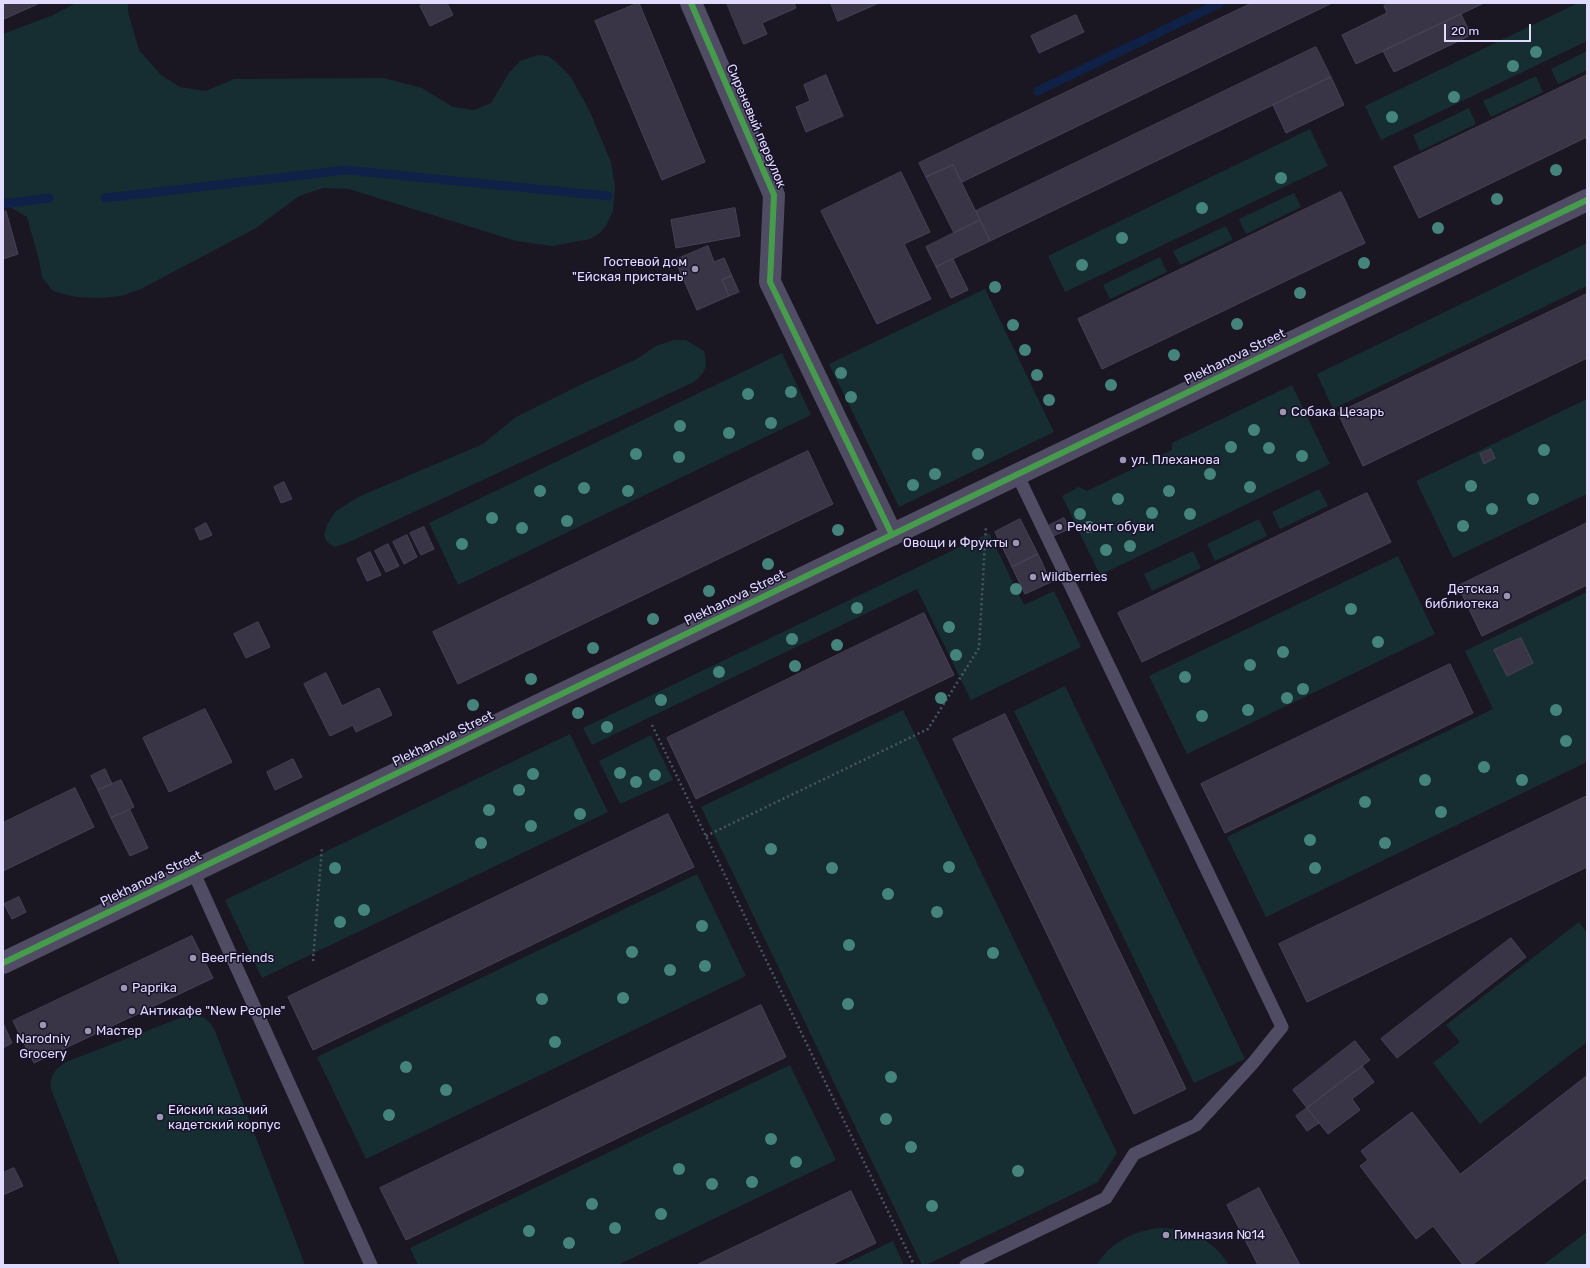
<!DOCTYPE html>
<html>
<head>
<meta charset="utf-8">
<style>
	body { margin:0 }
	#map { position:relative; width:1590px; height:1268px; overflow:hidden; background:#1a1723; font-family:Rubik,sans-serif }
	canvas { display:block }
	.frame { position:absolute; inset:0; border:4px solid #e1dbfe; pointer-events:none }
	.scale { position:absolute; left:1444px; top:24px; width:87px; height:18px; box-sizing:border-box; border:2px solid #e1dbfe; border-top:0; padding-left:5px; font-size:12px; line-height:14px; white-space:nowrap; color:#e1dbfe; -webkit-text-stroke:3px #171129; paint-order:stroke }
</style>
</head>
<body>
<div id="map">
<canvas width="1590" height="1268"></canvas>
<div class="frame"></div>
<div class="scale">20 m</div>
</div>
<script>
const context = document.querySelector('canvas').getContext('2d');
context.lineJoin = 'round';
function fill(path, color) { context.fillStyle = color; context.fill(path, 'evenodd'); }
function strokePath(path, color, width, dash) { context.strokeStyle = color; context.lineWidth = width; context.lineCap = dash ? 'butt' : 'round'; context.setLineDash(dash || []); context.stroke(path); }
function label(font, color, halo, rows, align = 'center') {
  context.font = font + ' Rubik,sans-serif'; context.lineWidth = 3; context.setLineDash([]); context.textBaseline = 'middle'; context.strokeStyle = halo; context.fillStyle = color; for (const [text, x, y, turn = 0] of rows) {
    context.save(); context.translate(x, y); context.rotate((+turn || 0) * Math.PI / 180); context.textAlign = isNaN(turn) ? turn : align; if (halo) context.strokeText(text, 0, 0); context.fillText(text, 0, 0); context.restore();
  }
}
fill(new Path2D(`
	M76,3H128V12L139,50L161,75L180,87L206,91L234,79L383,78L422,88L453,107L474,110L491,103L509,73L520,61L538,55L548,56L556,62L571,77L590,112L611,162L615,186L613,211L606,226L599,234L590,239L552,246L516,241L349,189L323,188L299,196L256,228L141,289L121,296L99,298L76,297L53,291L42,277L39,260L27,217L8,206L3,198V34L53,15Z
	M1578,3H1587V41L1381,140L1365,106Z
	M1587,51V70L1558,84L1551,69Z
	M1536,76L1543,92L1491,117L1483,101Z
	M1469,108L1476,124L1420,151L1413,135Z
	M1310,129L1328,166L1065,292L1048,256Z
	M1294,193L1301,207L1246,234L1239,219Z
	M1226,226L1233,240L1180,265L1173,251Z
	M1587,243V286L1333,409L1317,374Z
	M1160,257L1167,272L1110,299L1103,285Z
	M985,289L1054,432L899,507L829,364Z
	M674,340H686L704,351C708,366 706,372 694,382L347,543L334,547L327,542L324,535L327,525L335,512L358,497L483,444L516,417L580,385L637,359L656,346Z
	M782,353L811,415L458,585L429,523Z
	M1292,385L1330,464L1100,575L1062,496L1079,487L1087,491L1172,450V443Z
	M1587,399V494L1453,558L1416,481Z
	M1319,489L1328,506L1280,529L1272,512Z
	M1259,519L1267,536L1215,561L1207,544Z
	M989,533L1024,605L1054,591L1081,647L971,700L917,589L592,745L583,728Z
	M1193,551L1201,568L1152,591L1144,574Z
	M1398,556L1435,634L1187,754L1149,676Z
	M1587,592V762L1266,917L1227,837L1493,709L1465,651Z
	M1065,686L1245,1059L1194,1083L1014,711Z
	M903,710L1117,1153L1098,1182L926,1265H922L701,807Z
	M570,734L608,812L262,978L225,900Z
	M651,735L673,780L620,804L599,761Z
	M697,874L746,976L366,1159L317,1057Z
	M1579,922L1587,933V1042L1480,1124L1433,1063L1460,1042L1446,1025Z
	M188,1015C202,1014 209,1019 215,1031L305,1265H120L51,1089C49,1076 55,1069 66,1062Z
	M790,1065L836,1160L618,1265H418L410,1248Z
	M1158,1228C1188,1228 1213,1239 1229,1265H1097C1110,1242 1133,1232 1158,1228Z
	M1587,1232V1265H1543Z
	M893,1241L904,1265H843Z`), '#162e31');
strokePath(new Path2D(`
	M1038,91L1220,3
	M105,198L346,170L608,196
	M3,204L49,198`), '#102147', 9);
const building = new Path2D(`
	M3,3H40L4,19L3,15Z
	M426,3H447L453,15L430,26L420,6Z
	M639,3L705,162L662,180L595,21Z
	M727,3H794L796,8L762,23L767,34L744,44Z
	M831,3H879L838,21Z
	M1252,3H1332L962,182L953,165L926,177L919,163Z
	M1389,3H1484L1356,64L1342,35L1387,13L1384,6Z
	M1461,14L1471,35L1394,72L1383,51Z
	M1076,15L1084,32L1039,53L1031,36Z
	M1316,47L1331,77L990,241L976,211Z
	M826,75L843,116L806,132L796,107L810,101L804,85Z
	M1587,75V137L1419,218L1394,167Z
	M1331,77L1344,105L1286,133L1273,105Z
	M953,165L980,220L954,233L926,177Z
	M901,172L930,232L904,244L931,299L877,324L821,211Z
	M1341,192L1365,243L1102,369L1078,319Z
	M735,208L740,236L676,248L671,220Z
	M6,211L18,254L3,259V212Z
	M980,220L990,241L936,267L926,247Z
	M708,246L714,262L724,258L732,276L722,280L729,296L697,310L675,260Z
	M953,259L968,290L951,298L936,267Z
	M732,276L739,292L729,296L722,280Z
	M1587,294V358L1363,466L1338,413Z
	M1491,449L1495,458L1484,464L1480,454Z
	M808,451L833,504L458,684L433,632Z
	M284,482L292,499L281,503L274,487Z
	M1367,493L1391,542L1142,662L1118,613Z
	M1064,518L1069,529L1053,536L1048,526Z
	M1020,519L1038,554L1012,567L995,532Z
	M206,523L212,535L200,540L195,529Z
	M1587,523V585L1482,636L1458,586Z
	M424,527L434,549L421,555L410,533Z
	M407,535L417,557L404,564L393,542Z
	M388,544L399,566L386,572L375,551Z
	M370,552L381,575L367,581L357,559Z
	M1038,554L1051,582L1025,594L1012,567Z
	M924,613L954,675L696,799L667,738Z
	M258,622L270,647L246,658L234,634Z
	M1521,638L1533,663L1507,676L1494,650Z
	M1450,664L1473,713L1225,833L1201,784Z
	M326,673L342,706L379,688L392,715L356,732L353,725L330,736L304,684Z
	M205,709L232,762L169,792L143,738Z
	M1005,714L1186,1089L1134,1114L953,739Z
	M293,759L302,777L275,790L267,772Z
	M105,769L112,784L98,790L91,776Z
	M121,780L134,807L111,818L98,790Z
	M75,788L94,827L3,871V823Z
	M1587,796V867L1307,1002L1279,944Z
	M130,810L148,848L130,856L111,818Z
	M668,814L694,867L313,1050L288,997Z
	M19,897L26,912L12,919L4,904Z
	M192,936L213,978L34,1063L13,1021Z
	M1511,938L1526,957L1397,1058L1381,1039Z
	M761,1005L786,1057L406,1240L380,1188Z
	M4,1025L12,1043L3,1048V1026Z
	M1355,1041L1370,1060L1307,1108L1293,1090Z
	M1362,1066L1374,1082L1352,1099L1360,1110L1328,1134L1307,1108Z
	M1587,1076V1177L1472,1265H1463L1433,1226L1416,1239L1360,1166L1368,1160L1361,1151L1412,1112L1460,1174Z
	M1307,1108L1319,1123L1307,1131L1296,1116Z
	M14,1168L23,1186L3,1195V1173Z
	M1259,1188L1300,1265H1258L1227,1205Z
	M851,1191L876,1243L831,1265H697Z`);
fill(building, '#393546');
strokePath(building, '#474257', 1);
strokePath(new Path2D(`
	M652,725L914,1265
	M706,836L928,729L979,648L986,526
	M313,961L322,847`), '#4a5564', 2.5, [2, 3]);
strokePath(new Path2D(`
	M193,871L371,1265
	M966,1265L1106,1198L1134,1154L1196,1125L1253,1063L1282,1027L1017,474`), '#4f4c64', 13);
strokePath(new Path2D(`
	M691,3L774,195L770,282L892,535
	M3,963L1587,200`), '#4f4c64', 22);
strokePath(new Path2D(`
	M691,3L774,195L770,282L892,535
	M3,963L1587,200`), '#469c4c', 6);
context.fillStyle = '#45847d';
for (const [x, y] of [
	[1536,52],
	[1513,66],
	[1454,97],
	[1392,117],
	[1556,170],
	[1281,178],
	[1497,199],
	[1202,208],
	[1438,228],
	[1122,238],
	[1364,263],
	[1082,265],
	[995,287],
	[1300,293],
	[1237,324],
	[1013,325],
	[1025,350],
	[1174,355],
	[841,373],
	[1037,375],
	[1111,385],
	[791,392],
	[748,394],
	[851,397],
	[1049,400],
	[771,423],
	[680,426],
	[1254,430],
	[729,433],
	[1231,447],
	[1269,448],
	[1544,450],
	[636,454],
	[978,454],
	[1302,456],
	[679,457],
	[935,474],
	[1210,474],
	[913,485],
	[1471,486],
	[1250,487],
	[584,488],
	[540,491],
	[628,491],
	[1169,491],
	[1118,499],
	[1533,499],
	[1492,509],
	[1152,513],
	[1080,514],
	[1190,514],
	[492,518],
	[567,521],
	[1463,526],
	[1089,527],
	[522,528],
	[838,530],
	[462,544],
	[1130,546],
	[1106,550],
	[768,564],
	[1016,589],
	[709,591],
	[857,608],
	[1351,609],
	[653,619],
	[949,627],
	[792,639],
	[1378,642],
	[837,645],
	[593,648],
	[1283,652],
	[956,655],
	[1250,665],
	[795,666],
	[719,672],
	[1185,677],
	[531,679],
	[1303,689],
	[941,698],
	[1287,698],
	[661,700],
	[473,705],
	[1248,710],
	[1556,710],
	[578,713],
	[1202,716],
	[607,727],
	[1566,741],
	[1484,767],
	[620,773],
	[533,774],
	[655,775],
	[1425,780],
	[1522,780],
	[636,782],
	[519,790],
	[1365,802],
	[489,810],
	[1441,812],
	[580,814],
	[531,826],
	[1310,840],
	[481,843],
	[1385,843],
	[771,849],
	[949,867],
	[335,868],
	[832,868],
	[1315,868],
	[888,894],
	[364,910],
	[937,912],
	[340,922],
	[702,926],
	[849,945],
	[632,952],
	[993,953],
	[705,966],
	[670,970],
	[623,998],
	[542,999],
	[848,1004],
	[555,1042],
	[406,1067],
	[891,1077],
	[446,1090],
	[389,1115],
	[886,1119],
	[771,1139],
	[911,1147],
	[796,1162],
	[679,1169],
	[1018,1171],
	[752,1182],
	[712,1184],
	[592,1204],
	[932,1206],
	[661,1214],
	[615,1228],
	[529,1231],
	[569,1243]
]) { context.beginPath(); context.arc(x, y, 6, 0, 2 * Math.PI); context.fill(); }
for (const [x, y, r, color] of [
	[695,269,4,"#9b96b1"],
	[1283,412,4,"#9b96b1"],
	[1123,460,4,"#9b96b1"],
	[1059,527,4,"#9b96b1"],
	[1016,543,4,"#9b96b1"],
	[1033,577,4,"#9b96b1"],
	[1507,596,4,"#9b96b1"],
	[193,958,4,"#9b96b1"],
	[124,988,4,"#9b96b1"],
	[132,1011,4,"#9b96b1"],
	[43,1025,4,"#9b96b1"],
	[88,1031,4,"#9b96b1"],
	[160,1117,4,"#9b96b1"],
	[1166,1235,4,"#9b96b1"]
]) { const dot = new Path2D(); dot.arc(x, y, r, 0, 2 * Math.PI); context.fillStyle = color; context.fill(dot); strokePath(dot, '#171129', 1.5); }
label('13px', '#e1dbfe', '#171129', [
	["Сиреневый переулок",756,126,67],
	["Plekhanova Street",1235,357,-26],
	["Plekhanova Street",735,598,-26],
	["Plekhanova Street",443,739,-26],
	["Plekhanova Street",151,879,-26]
]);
label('13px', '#e1dbfe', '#171129', [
	["Гостевой дом",687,262,"right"],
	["\"Ейская пристань\"",687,277,"right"],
	["Собака Цезарь",1291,412],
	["ул. Плеханова",1131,460],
	["Ремонт обуви",1067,527],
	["Овощи и Фрукты",1008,543,"right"],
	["Wildberries",1041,577],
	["Детская",1499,589,"right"],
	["библиотека",1499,604,"right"],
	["BeerFriends",201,958],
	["Paprika",132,988],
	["Антикафе \"New People\"",140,1011],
	["Мастер",96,1031],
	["Narodniy",43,1039,"center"],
	["Grocery",43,1054,"center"],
	["Ейский казачий",168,1110],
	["кадетский корпус",168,1125],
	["Гимназия №14",1174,1235]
], 'left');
</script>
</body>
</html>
